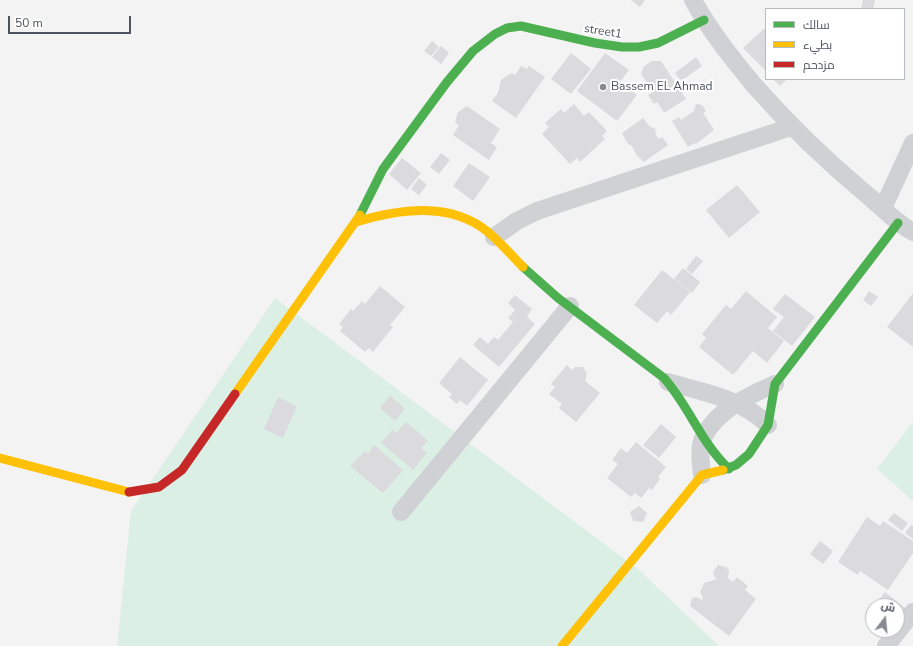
<!DOCTYPE html>
<html>
<head>
<meta charset="utf-8">
<style>
	body { margin:0 }
	#map { position:relative; width:913px; height:646px; overflow:hidden; background:#f3f3f3; font-family:"Nunito Sans",Cairo,sans-serif }
	canvas { display:block }
	.legend { position:absolute; left:765px; top:8px; width:140px; height:72px; box-sizing:border-box; background:#fff; border:1px solid #b7babf; margin:0; padding:5px 7px; list-style:none; font-size:12px; color:#4c535e }
	.legend li { display:flex; align-items:center; gap:8px; height:20px }
	.legend b { width:20px; border:1px solid #b7babf }
	.north { position:absolute; left:865px; top:598px; width:40px; height:40px; box-sizing:border-box; background:#fff; border:1px solid #b7babf; border-radius:50%; rotate:16deg; font-size:11px; font-weight:700; line-height:16px; text-align:center; color:#4c535e }
	.north::after { content:''; display:block; margin:auto; width:14px; height:18px; background:#868b92; clip-path:polygon(50% 0,100% 100%,50% 72%,0 100%) }
	.scale { position:absolute; left:8px; top:16px; width:123px; height:18px; box-sizing:border-box; border:2px solid #4c535e; border-top:0; padding-left:5px; font-size:12px; line-height:14px; white-space:nowrap; color:#4c535e; -webkit-text-stroke:3px #fff; paint-order:stroke }
</style>
</head>
<body>
<div id="map">
<canvas width="913" height="646"></canvas>
<ul class="legend">
<li><b style="height:5px;background:#4caf50"></b>سالك</li>
<li><b style="height:5px;background:#ffc107"></b>بطيء</li>
<li><b style="height:5px;background:#c62828"></b>مزدحم</li>
</ul>
<div class="north">ش</div>
<div class="scale">50 m</div>
</div>
<script>
const context = document.querySelector('canvas').getContext('2d');
context.lineJoin = 'round';
function fill(path, color) { context.fillStyle = color; context.fill(path, 'evenodd'); }
function strokePath(path, color, width, dash) { context.strokeStyle = color; context.lineWidth = width; context.lineCap = dash ? 'butt' : 'round'; context.setLineDash(dash || []); context.stroke(path); }
function label(font, color, halo, rows, align = 'center') {
  context.font = font + ' "Nunito Sans",sans-serif'; context.lineWidth = 4; context.setLineDash([]); context.textBaseline = 'middle'; context.strokeStyle = halo; context.fillStyle = color; for (const [text, x, y, turn = 0] of rows) {
    context.save(); context.translate(x, y); context.rotate((+turn || 0) * Math.PI / 180); context.textAlign = isNaN(turn) ? turn : align; if (halo) context.strokeText(text, 0, 0); context.fillText(text, 0, 0); context.restore();
  }
}
fill(new Path2D(`
	M275,298L638,569L719,646H117L131,511Z
	M913,422V501L877,469Z`), '#dbefe5');
fill(new Path2D(`
	M631,0H645L640,7Z
	M863,0H875L873,9H861Z
	M766,27V71L743,48Z
	M432,41L439,47L431,56L424,51Z
	M441,46L449,53L441,64L432,57Z
	M571,53L591,69L571,94L551,79Z
	M605,53L629,70L620,82L637,95L617,121L577,91Z
	M696,57L702,66L681,81L675,73Z
	M652,61H661L686,99L664,113L657,102L654,104L648,95L653,92L641,74L644,66Z
	M521,66L527,69L529,66L545,77L516,118L492,101L498,93L501,80L508,75L512,73L515,75Z
	M773,79H787L780,86Z
	M574,104L584,116L589,112L607,131L602,136L605,139L580,162L577,158L570,164L542,134L549,127L545,123L561,109L564,113Z
	M696,104L702,105L706,111L703,113L714,130L696,144L695,143L688,147L672,121L679,117L681,120L694,111Z
	M467,106L500,129L491,143L497,147L489,160L453,135L459,125L455,123L458,112Z
	M643,118L650,127L655,128L656,135L659,139L662,137L668,145L644,162L637,156L632,146L628,144L622,133Z
	M441,153L450,160L439,174L430,167Z
	M402,158L421,173L407,190L389,174Z
	M469,163L490,177L473,201L453,186Z
	M419,178L427,185L419,195L411,189Z
	M737,185L760,212L729,238L706,210Z
	M696,256L703,261L692,274L686,269Z
	M683,268L700,282L692,293L674,279Z
	M662,270L690,292L671,315L667,311L657,323L634,305Z
	M380,286L405,307L390,325L393,327L373,352L369,348L365,352L340,331L343,327L339,324L351,309L353,311L362,301L365,304Z
	M746,291L777,317L768,328L784,341L767,363L753,351L733,375L699,347L706,338L702,334L726,305L731,309Z
	M869,291L878,297L871,306L863,300Z
	M913,293V347L887,327Z
	M785,294L815,317L792,346L773,331L784,317L773,309Z
	M515,295L532,309L527,317L535,324L499,367L473,345L480,337L488,344L494,337L498,340L513,322L508,318L515,310L508,303Z
	M460,357L488,380L467,406L460,400L457,404L449,397L452,394L439,383Z
	M567,365L572,370L575,367H583L587,373L585,381L600,393L576,422L559,408L562,404L549,394L555,387L551,384Z
	M390,396L405,409L395,421L380,408Z
	M278,397L297,406L283,438L264,429Z
	M406,422L428,441L421,448L427,453L413,470L381,443L392,430L396,433Z
	M661,424L676,437L659,458L643,445Z
	M636,442L666,467L658,477L660,479L652,490L649,488L641,498L635,493L631,497L607,478L618,464L612,460L621,448L627,453Z
	M374,445L403,470L383,493L350,466L365,451L368,454Z
	M639,506L647,513L643,522L633,521L630,512Z
	M894,513L908,523L902,531L888,520Z
	M867,517L880,526L883,521L913,541V553L888,590L860,571L858,575L838,562Z
	M911,525L913,526V539L905,533Z
	M820,541L833,551L823,564L810,554Z
	M718,565L726,567L729,570L728,578L733,582L737,577L748,586L745,590L756,599L729,636L690,606L692,598L696,597L702,600L703,598L700,592L704,583L717,579L714,576L713,572Z
	M885,592L906,609L897,620V606L875,605Z`), '#dbdbdd');
strokePath(new Path2D(`
	M693,0C710,31 731,57 753,84C789,125 824,159 866,194C882,207 895,222 913,232
	M883,208L913,143
	M494,237L517,221L537,211L791,127
	M668,382C704,393 741,398 768,425
	M702,475C701,463 698,447 704,436C718,409 750,395 775,384
	M401,512L570,306
	M886,646L913,612`), '#cfd1d4', 18);
strokePath(new Path2D(`
	M360,215L383,169L447,82L473,51L495,34L507,28L521,26L595,43L622,47H639L658,43L704,20
	M523,267L558,298L664,378C689,406 701,443 729,469
	M723,470L736,465L749,454L768,425L775,384L898,223`), '#4caf50', 9);
strokePath(new Path2D(`
	M356,222C399,209 450,201 488,232C501,243 511,255 523,267
	M235,394L360,215
	M0,458L129,492
	M562,646L702,475L723,470`), '#ffc107', 9);
strokePath(new Path2D(`
	M129,492L159,487L182,470L235,394`), '#c62828', 9);
for (const [x, y, r, color] of [
	[603,87,4,"#868b92"]
]) { const dot = new Path2D(); dot.arc(x, y, r, 0, 2 * Math.PI); context.fillStyle = color; context.fill(dot); strokePath(dot, '#fff', 1.5); }
label('12px', '#4c535e', '#fff', [
	["street1",603,32,9]
]);
label('12px', '#4c535e', '#fff', [
	["Bassem EL Ahmad",611,87]
], 'left');
</script>
</body>
</html>
